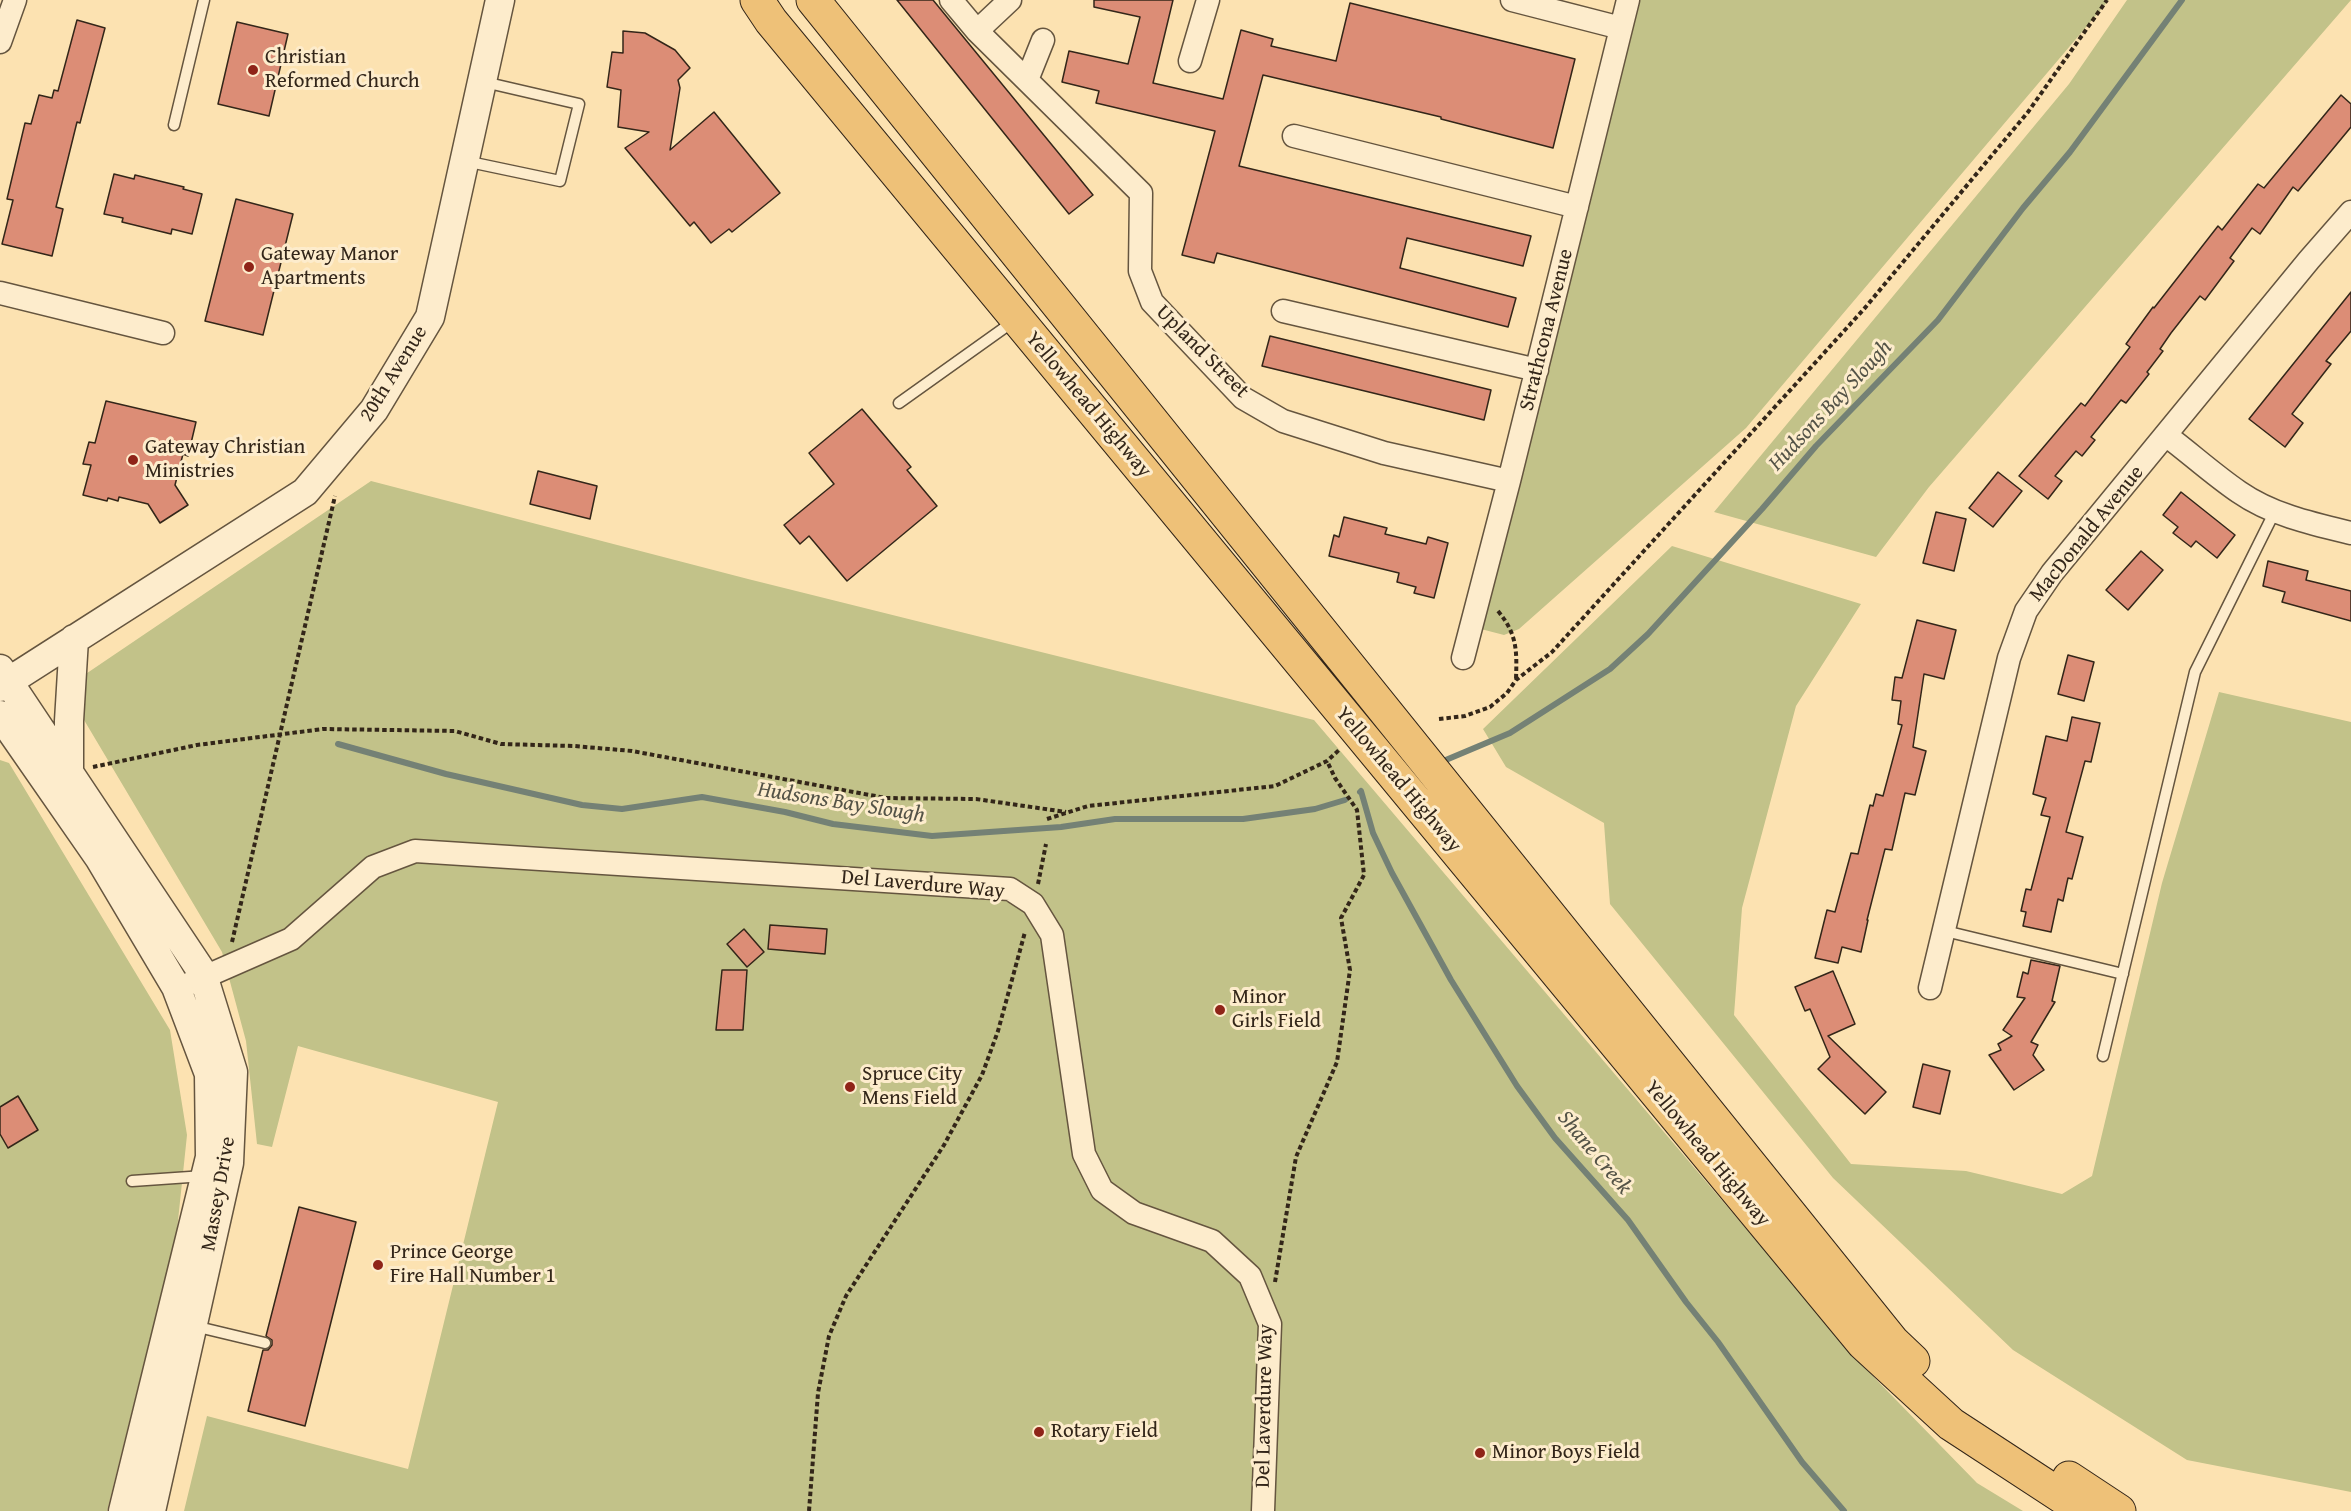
<!DOCTYPE html>
<html>
<head>
<meta charset="utf-8">
<style>
	body { margin:0 }
	canvas { display:block; background:#fce2b1 }
</style>
</head>
<body>
<canvas width="2351" height="1511"></canvas>
<script>
const context = document.querySelector('canvas').getContext('2d');
context.lineJoin = 'round';
function fill(path, color) { context.fillStyle = color; context.fill(path, 'evenodd'); }
function strokePath(path, color, width, dash) { context.strokeStyle = color; context.lineWidth = width; context.lineCap = dash ? 'butt' : 'round'; context.setLineDash(dash || []); context.stroke(path); }
function label(font, color, halo, rows, align = 'center') {
  context.font = font + ' "Gentium Book Plus",serif'; context.lineWidth = 6; context.setLineDash([]); context.textBaseline = 'middle'; context.strokeStyle = halo; context.fillStyle = color; for (const [text, x, y, turn = 0] of rows) {
    context.save(); context.translate(x, y); context.rotate((+turn || 0) * Math.PI / 180); context.textAlign = isNaN(turn) ? turn : align; if (halo) context.strokeText(text, 0, 0); context.fillText(text, 0, 0); context.restore();
  }
}
fill(new Path2D(`
	M1626,0H2109L1746,428L1519,629L1504,635L1477,628Z
	M2127,0H2351L1929,487L1876,557L1714,512L2069,84Z
	M371,481L748,579L1314,720L1861,1364L1977,1483L2023,1511H184L207,1416L408,1469L498,1102L298,1046L272,1147L257,1144L246,1041L222,952L65,688Z
	M1672,546L1861,604L1796,706L1742,908L1734,1015L1851,1164L1966,1171L2062,1194L2092,1176L2162,883L2219,692L2351,722V1492L2187,1460L2013,1350L1833,1178L1610,904L1604,823L1506,767L1483,729Z
	M0,760L9,763L170,1030L187,1135L177,1230L107,1511H0Z`), '#c2c289');
strokePath(new Path2D(`
	M338,744L446,774L582,805L622,809L702,797L785,812L833,824L932,836L1061,827L1115,819H1243L1315,809L1345,800
	M1441,762L1510,733L1610,669L1648,634L1762,509L1816,446L1938,320L2023,208L2070,152L2182,0
	M1360,792L1361,791L1373,833L1392,873L1451,980L1517,1086L1555,1138L1628,1220L1686,1302L1718,1342L1802,1462L1844,1511`), '#748175', 6);
const building = new Path2D(`
	M897,0H933L1093,195L1069,214Z
	M1094,0H1173L1153,83L1223,99L1241,30L1273,39L1271,46L1336,61L1350,3L1575,59L1553,148L1441,119V117L1263,75L1239,166L1531,236L1523,266L1407,238L1400,268L1516,298L1508,327L1217,253L1214,263L1182,255L1215,131L1096,103L1099,91L1062,82L1069,51L1128,64L1140,17L1094,7Z
	M77,20L105,28L80,123L77,122L56,207L63,209L52,256L2,244L13,200L7,199L25,123L31,124L39,95L52,98L54,90L58,91Z
	M237,22L288,34L269,116L218,104Z
	M623,31L645,33L675,50L690,68L678,80L680,88L670,150L714,112L780,193L732,232L729,229L711,243L694,222L690,226L625,148L649,132L618,127L621,90L607,87L612,52L623,53Z
	M2341,95L2351,104V127L2298,191L2293,187L2260,234L2252,228L2230,258L2234,261L2205,300L2200,296L2171,333L2160,349L2163,351L2147,372L2149,374L2126,403L2121,400L2091,437L2095,440L2082,456L2076,451L2055,476L2062,481L2048,499L2019,476L2081,403L2085,406L2130,347L2126,344L2153,307L2154,308L2218,226L2222,230L2258,184L2264,188Z
	M114,174L134,179L135,175L184,187L183,189L202,194L192,234L172,229L171,234L122,222L123,218L104,214Z
	M236,199L293,214L263,335L205,321Z
	M2351,292V331L2326,361L2331,364L2292,414L2303,423L2285,447L2249,419Z
	M1270,336L1491,390L1484,420L1262,366Z
	M106,401L196,422L188,456L183,454L175,485L188,505L160,523L148,504L119,497L118,501L108,498L107,501L83,495L91,465L83,464L89,442L95,443Z
	M862,409L911,467L907,470L937,506L847,581L809,536L800,544L784,525L834,484L809,453Z
	M538,471L597,486L590,519L530,504Z
	M1998,472L2022,491L1993,527L1969,508Z
	M2181,492L2235,535L2217,558L2196,541L2191,547L2173,533L2178,527L2163,515Z
	M1936,512L1966,519L1954,571L1923,563Z
	M1344,517L1387,528L1385,534L1426,544L1428,537L1448,543L1434,598L1414,593L1416,587L1397,582L1399,573L1329,556L1334,535L1339,537Z
	M2141,551L2163,570L2128,610L2106,590Z
	M2268,561L2308,571L2306,580L2351,591V621L2282,602L2285,592L2263,586Z
	M1917,620L1956,630L1944,679L1924,674L1913,747L1926,751L1915,795L1905,793L1892,850L1885,849L1867,920H1868L1861,952L1842,947L1838,963L1815,958L1827,910L1835,912L1851,853L1858,854L1870,805L1873,806L1876,794L1883,796L1902,725L1898,724L1901,701L1892,700L1895,677L1902,678Z
	M2068,655L2094,662L2084,701L2058,694Z
	M2072,717L2100,723L2091,762L2085,761L2066,832L2083,837L2072,879L2068,878L2063,901L2058,899L2051,932L2023,926L2026,912L2021,911L2026,889L2031,890L2050,817L2041,815L2046,798L2033,794L2046,736L2067,741Z
	M770,925L827,929L825,954L768,949Z
	M744,929L764,952L747,967L727,944Z
	M2031,960L2060,966L2052,1001L2055,1002L2031,1042L2038,1045L2033,1055L2044,1070L2014,1090L1989,1055L2001,1050L1998,1044L2012,1036L2003,1030L2025,998L2017,997L2023,972L2028,974Z
	M722,970H747L743,1030H716Z
	M1833,971L1855,1024L1828,1036L1886,1092L1865,1114L1818,1069L1830,1057L1810,1009L1805,1011L1795,987Z
	M1923,1064L1950,1071L1940,1114L1913,1107Z
	M18,1096L38,1130L8,1148L0,1134V1107Z
	M299,1207L356,1222L305,1426L248,1411L263,1350H268L272,1345V1340L266,1336Z`);
fill(building, '#dc8d76');
strokePath(building, '#332619', 1.5);
const service = new Path2D(`
	M174,125L204,0
	M465,161L560,181L579,104L484,82
	M899,403L1014,321
	M1945,931L2123,974
	M2103,1056L2195,672L2275,511
	M132,1181L204,1176
	M194,1326L265,1343`);
const minor = new Path2D(`
	M951,0L977,31L1141,193L1140,271L1152,302L1243,398L1283,421L1384,453L1509,481
	M1512,0L1621,28
	M977,31L1010,0
	M0,42L15,0
	M1190,61L1208,0
	M1027,80L1043,40
	M1294,136L1577,207
	M0,293L163,333
	M1283,311L1537,370
	M2167,436C2191,454 2214,475 2239,492C2272,515 2313,524 2351,533
	M1463,658L1509,481L1628,0
	M1930,988L2009,658L2026,611L2052,573L2309,260L2351,212
	M177,989L291,939L373,867L415,851L1010,889L1033,904L1052,935L1084,1154L1102,1190L1134,1213L1212,1241L1250,1276L1270,1324L1263,1511`);
const tertiary = new Path2D(`
	M0,669L202,972L233,1072L229,1163L151,1511
	M0,687L305,492L374,410L430,317L500,0
	M0,715L100,859L176,987L209,1074L210,1157L123,1511
	M69,772V721L74,639`);
const trunk = new Path2D(`
	M757,0L771,21L1863,1343L1951,1424L2084,1511
	M813,0L1893,1342L1913,1361
	M2069,1478L2119,1511`);
strokePath(service, '#65553f', 13);
strokePath(minor, '#65553f', 25);
strokePath(tertiary, '#65553f', 31);
strokePath(trunk, '#332619', 35);
strokePath(new Path2D(`
	M1498,611C1517,634 1517,650 1516,679
	M1439,719L1465,716L1490,707L1507,693L1516,680L1552,652L1864,309L2028,112L2107,0
	M93,767L197,745L323,729L455,731L501,744L574,746L632,751L886,798L976,799L1066,812
	M1047,819L1088,806L1275,786L1327,761L1339,750
	M1038,884L1046,844
	M232,942L335,496
	M1275,1282L1296,1157L1337,1062L1350,970L1341,918L1364,875L1357,810L1335,778L1327,761
	M809,1511L818,1393L829,1336L846,1296L944,1145L982,1075L998,1031L1025,932`), '#332619', 4, [4.5, 3]);
strokePath(service, '#fdeccc', 10);
strokePath(minor, '#fdeccc', 22);
strokePath(tertiary, '#fdeccc', 28);
strokePath(trunk, '#eec178', 33);
for (const [x, y, r, color] of [
	[253,70,6,"#8f2418"],
	[249,267,6,"#8f2418"],
	[133,460,6,"#8f2418"],
	[1220,1010,6,"#8f2418"],
	[850,1087,6,"#8f2418"],
	[378,1265,6,"#8f2418"],
	[1039,1432,6,"#8f2418"],
	[1480,1453,6,"#8f2418"]
]) { const dot = new Path2D(); dot.arc(x, y, r, 0, 2 * Math.PI); context.fillStyle = color; context.fill(dot); strokePath(dot, '#fdeccc', 2); }
label('21px', '#332619', '#fdeccc', [
	["Christian",265,58],
	["Reformed Church",265,82],
	["Gateway Manor",261,255],
	["Apartments",261,279],
	["Gateway Christian",145,448],
	["Ministries",145,472],
	["Minor",1232,998],
	["Girls Field",1232,1022],
	["Spruce City",862,1075],
	["Mens Field",862,1099],
	["Prince George",390,1253],
	["Fire Hall Number 1",390,1277],
	["Rotary Field",1051,1432],
	["Minor Boys Field",1492,1453]
], 'left');
label('21px', '#332619', '#fdeccc', [
	["Strathcona Avenue",1547,330,-76],
	["Upland Street",1202,352,45],
	["20th Avenue",394,374,-58],
	["Yellowhead Highway",1088,405,50],
	["MacDonald Avenue",2087,534,-51],
	["Yellowhead Highway",1398,780,50],
	["Del Laverdure Way",923,885,5],
	["Yellowhead Highway",1707,1154,50],
	["Massey Drive",219,1194,-80],
	["Del Laverdure Way",1265,1406,-89]
]);
label('italic 22px', '#545347', '#fdeccc', [
	["Hudsons Bay Slough",1831,406,-47],
	["Hudsons Bay Slough",841,803,9],
	["Shane Creek",1594,1153,50]
]);
</script>
</body>
</html>
